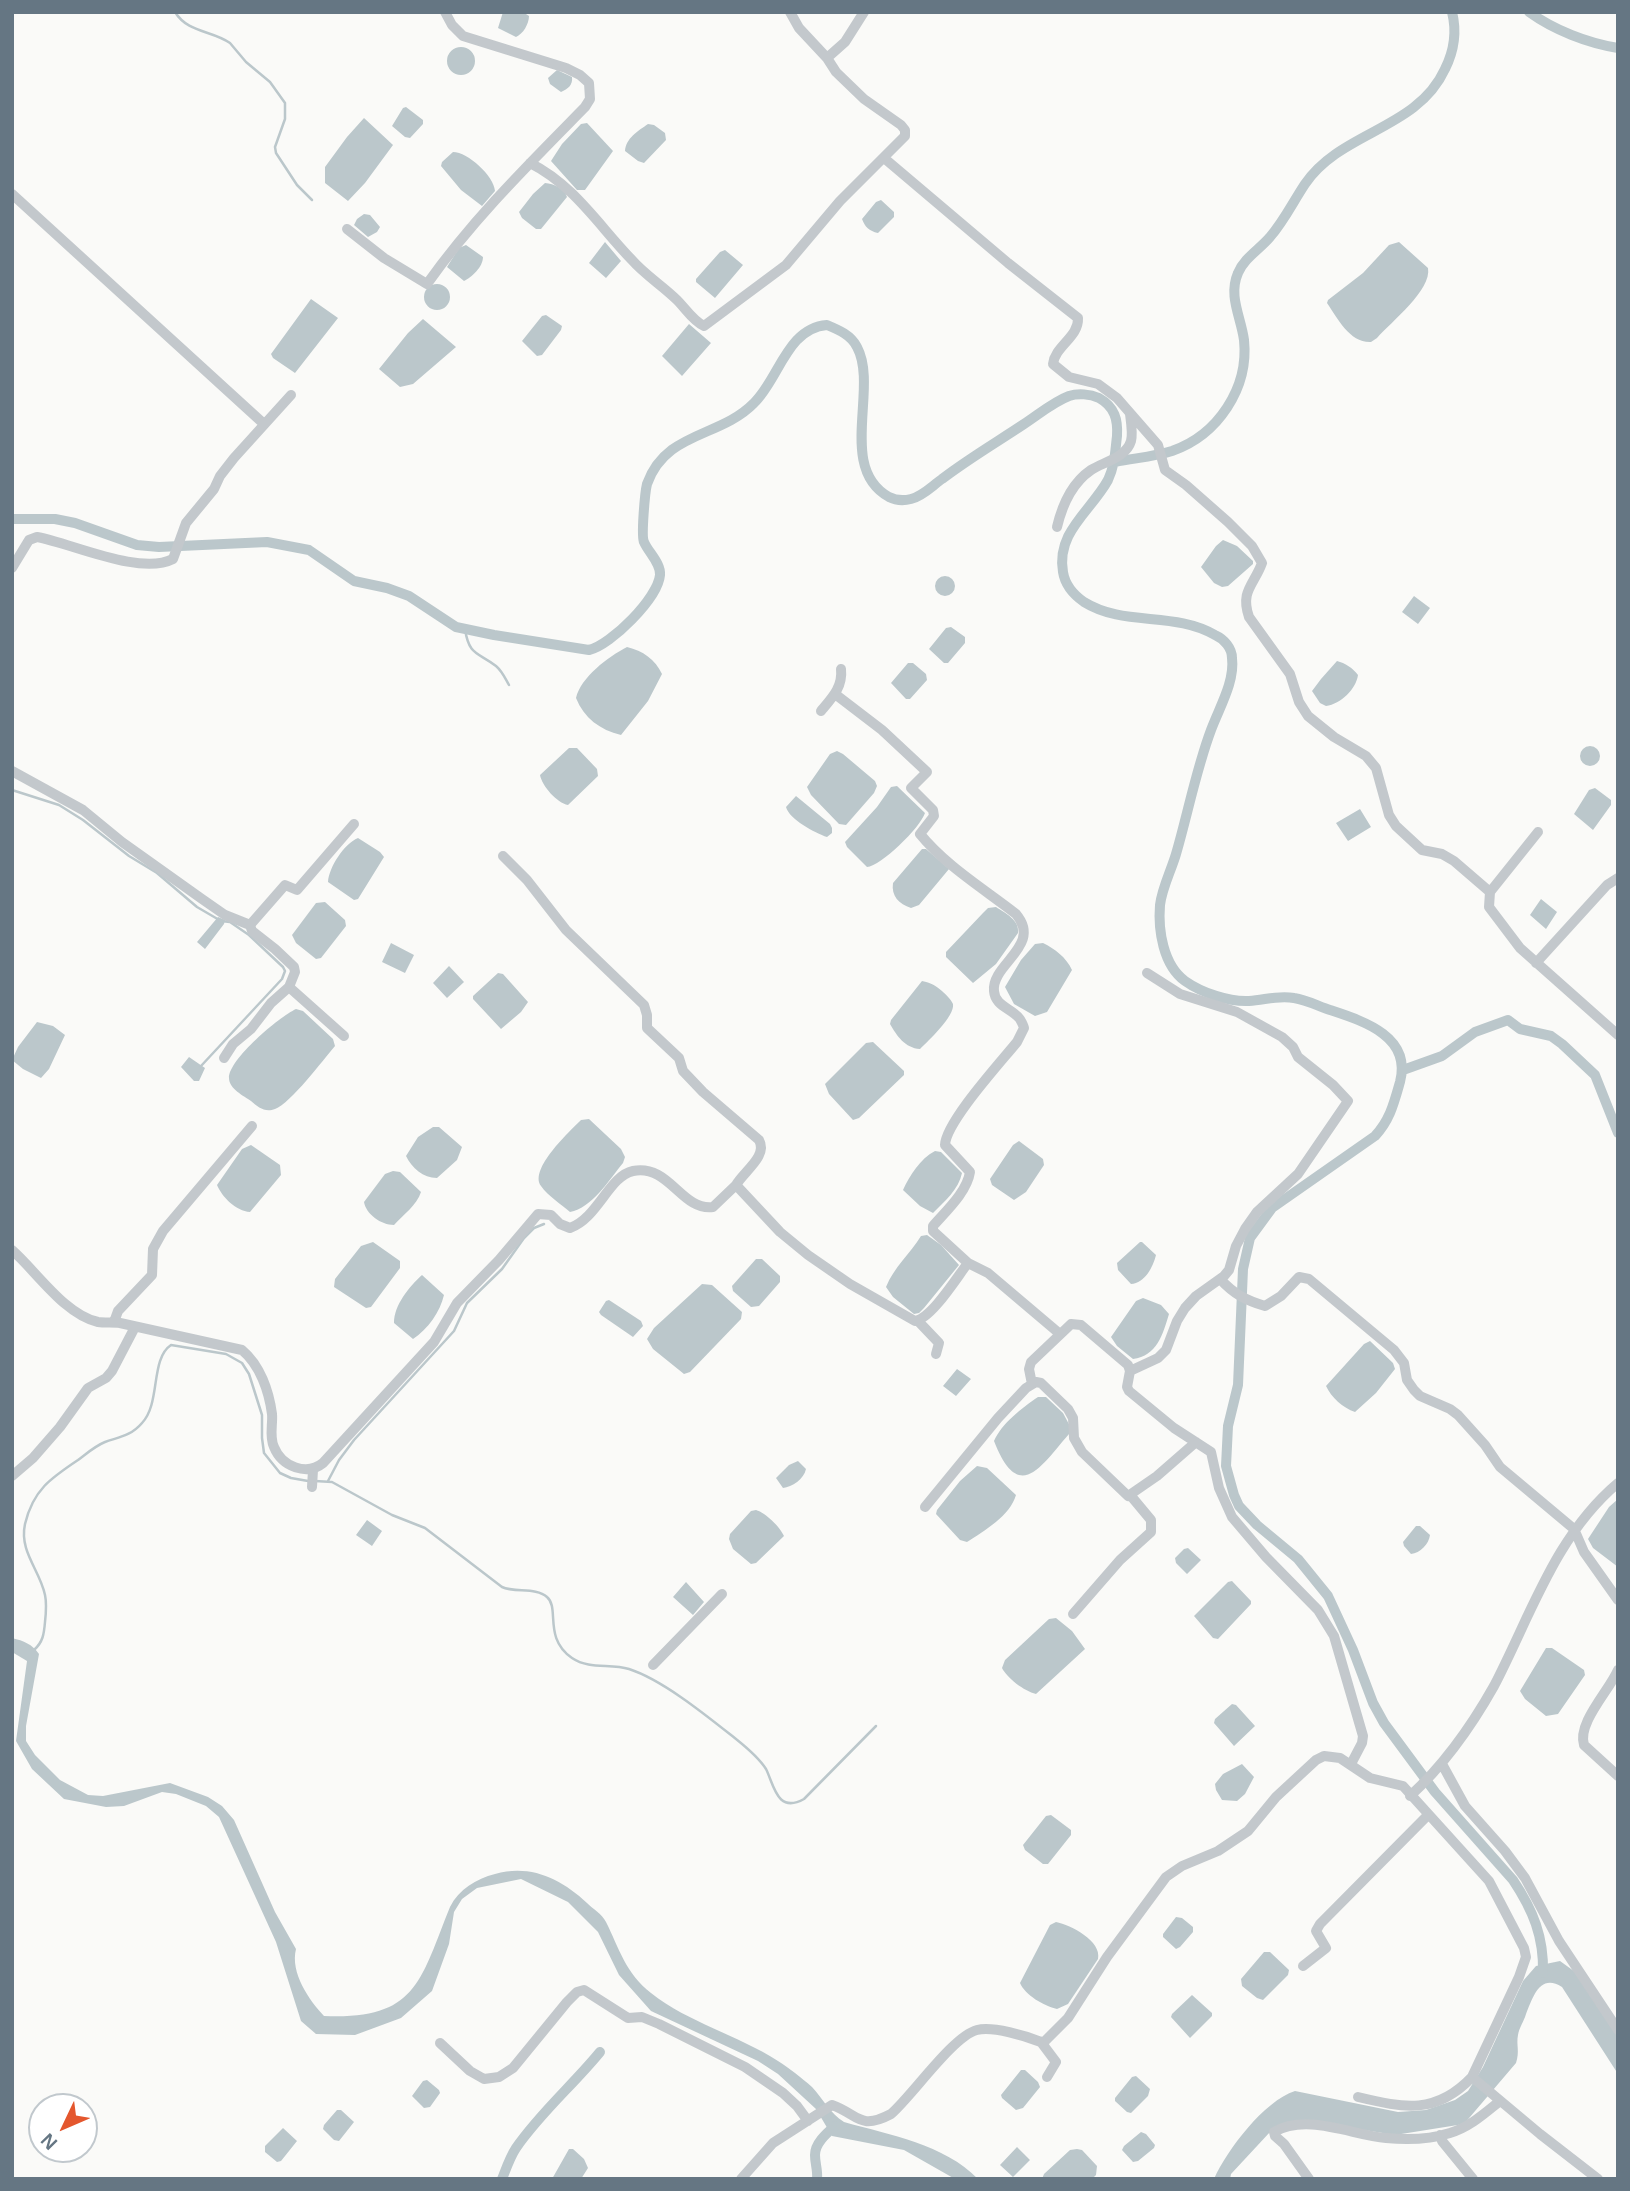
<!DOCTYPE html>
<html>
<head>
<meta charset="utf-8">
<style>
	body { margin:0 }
	#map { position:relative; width:1630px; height:2191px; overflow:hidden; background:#fafaf8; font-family:Arial,sans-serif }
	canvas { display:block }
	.frame { position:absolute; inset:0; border:14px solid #657683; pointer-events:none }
	.north { position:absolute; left:28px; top:2093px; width:70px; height:70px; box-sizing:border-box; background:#fff; border:2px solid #c1c8cd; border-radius:50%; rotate:226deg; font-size:19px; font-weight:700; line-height:28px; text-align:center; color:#657683 }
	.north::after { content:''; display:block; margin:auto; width:24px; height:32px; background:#e4572e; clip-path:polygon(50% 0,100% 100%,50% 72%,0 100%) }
</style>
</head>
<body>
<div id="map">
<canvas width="1630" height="2191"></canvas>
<div class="frame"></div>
<div class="north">N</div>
</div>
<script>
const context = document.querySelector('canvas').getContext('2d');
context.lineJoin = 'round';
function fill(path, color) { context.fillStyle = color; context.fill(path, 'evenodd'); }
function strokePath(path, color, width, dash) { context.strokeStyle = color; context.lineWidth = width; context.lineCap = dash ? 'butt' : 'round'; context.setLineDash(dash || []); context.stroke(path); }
fill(new Path2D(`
	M503,12H523L529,16C529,24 523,34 516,37L498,28Z
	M447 61a14 14 0 1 1 28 0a14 14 0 1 1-28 0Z
	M557,70L572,77C573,85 568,89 561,92L550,84L548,78Z
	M406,107L423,120V124L410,138L405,137L392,126L403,108Z
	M364,118L393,145L365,183L348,201L325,183V167L347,137Z
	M587,123L613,151L585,190H577L551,161L562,144L581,124Z
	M648,124L654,125L665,133L666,140L644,163L638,161L625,151C626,138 638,131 648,124Z
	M453,152C468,152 494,176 495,191L482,206L461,190L441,166L442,162Z
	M545,183C554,184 564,188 567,197L541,229H536L522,218L519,212L533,194Z
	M881,200L894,212V217L878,233C869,231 865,227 862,219L876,202Z
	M364,214L370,215L380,227L377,232L368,237L354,225L357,219Z
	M605,242L621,261L606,278L589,263Z
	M1399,242L1428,268C1432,290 1391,322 1377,338L1371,342C1350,343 1338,319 1327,303L1328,300L1363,273L1389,245Z
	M466,245L483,257C483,267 472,277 464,281L447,267L459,248Z
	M725,250L743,265L715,298L696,282V279L720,252Z
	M424 297a13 13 0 1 1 26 0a13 13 0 1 1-26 0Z
	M311,299L338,318L295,373L273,358L271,354Z
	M546,315L562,326L561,330L542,355L537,356L522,341L542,316Z
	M423,319L456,347L413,384L400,387L379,369L408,333Z
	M689,324L711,343L682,376L662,356Z
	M1223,540L1237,546L1253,561V564L1228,586L1222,587L1214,583L1201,567L1216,546Z
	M935 586a10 10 0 1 1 20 0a10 10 0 1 1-20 0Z
	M1414,596L1430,608L1418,624L1402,612Z
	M951,627L965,637V643L948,663H944L929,649L946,628Z
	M627,647C643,651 655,659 662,674L648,701L621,735C600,730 584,718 576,698C581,677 608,657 627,647Z
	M1337,661C1345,663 1353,668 1358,675C1356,689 1341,704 1326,706L1320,703L1312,691L1321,679Z
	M908,663H913L926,674L927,680L910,699H906L891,683Z
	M1580 756a10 10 0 1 1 20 0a10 10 0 1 1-20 0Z
	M569,748H577L597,769L598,776L568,805C557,803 542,786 540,775Z
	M837,751L843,754L875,781L877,786L874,793L846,825L839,824L811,795L807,787L830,754Z
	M897,786L925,813C920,828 881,866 867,867L847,847L845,842L877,807L891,787Z
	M1595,788L1611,800V805L1593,830L1574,814L1589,790Z
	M796,796L830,824L832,828V833L827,837C815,833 789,819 786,807Z
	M1360,809L1371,827L1348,841L1336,823Z
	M358,838L380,852L384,857L358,899L354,900L328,882C329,867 344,844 358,838Z
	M922,849H926L949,869L919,905L911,908C899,904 891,896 893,883Z
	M1541,899L1557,912L1546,929L1530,915Z
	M325,902L345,920L346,926L321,958L316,959L296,943L292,935L316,903Z
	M996,907C1005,913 1020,920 1018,933L996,964L973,983L946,957V952L983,913L988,908Z
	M218,917L225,920L224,924L205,949L197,942Z
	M391,943L414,955L405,973L382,962Z
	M1043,943C1055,949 1066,957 1072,970L1047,1012L1035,1016L1014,1004L1005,987L1021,960L1035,944Z
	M449,966L464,982L447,998L433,983Z
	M498,973L503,974L528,1002L521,1012L501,1029L473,999V996Z
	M922,981C931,983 935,985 942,991C945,994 951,999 953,1004C955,1016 928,1041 920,1049C905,1048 897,1036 890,1024L891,1020Z
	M296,1009L303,1011L333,1039L335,1046C323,1060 291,1103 275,1109C265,1113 258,1107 251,1101C244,1096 229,1089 229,1078C229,1059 279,1017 296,1009Z
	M37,1022L53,1026L65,1035L49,1069L41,1078L23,1069L12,1060L18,1047Z
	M873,1042L904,1071V1075L859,1118L853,1120L829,1094L825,1084L866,1043Z
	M189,1057L205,1068L199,1081H194L181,1067Z
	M589,1119L621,1149L625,1157L623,1163C609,1180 592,1208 570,1212C561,1204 548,1196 541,1186C529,1169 569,1132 581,1120Z
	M433,1127H439L462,1147L457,1160L437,1178C423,1178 412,1168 406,1156L418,1137Z
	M1019,1141L1043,1159L1044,1165L1026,1192L1014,1200L992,1185L990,1179L1013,1145Z
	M251,1145L280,1165L281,1175L250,1212C236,1211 222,1197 217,1185L242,1149Z
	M935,1151L941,1152L962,1173C959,1189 944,1202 933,1213L920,1206L903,1190C910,1175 920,1159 935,1151Z
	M393,1171L400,1172L421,1192C417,1205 403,1215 394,1225C381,1225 366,1214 364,1202L385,1174Z
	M927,1235L941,1245L959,1265L924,1308L919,1313L914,1314L893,1297L886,1287C894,1267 910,1254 921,1236Z
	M373,1242L400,1261V1268L371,1307L366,1308L334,1287L335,1279L361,1246Z
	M1140,1242H1142L1156,1255C1153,1267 1145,1283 1131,1284L1118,1270L1117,1263Z
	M756,1259H762L780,1276V1282L759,1306L751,1307L733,1291L732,1286Z
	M422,1275L444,1295C440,1312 428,1329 413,1339L394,1323C394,1305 409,1287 422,1275Z
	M702,1284L712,1285L742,1312L741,1319L690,1372L684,1374L653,1349L647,1339L654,1328Z
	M1143,1298L1161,1305L1169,1314C1163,1334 1157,1356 1133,1359L1117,1346L1111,1337L1136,1301Z
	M609,1300L641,1321L643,1326L633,1337L601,1315L599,1312L606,1301Z
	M1370,1341L1393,1363L1395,1369L1376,1393L1355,1412C1343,1408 1331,1397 1326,1386L1364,1344Z
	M957,1369L971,1379L956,1396L943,1386Z
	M1038,1397H1046L1063,1413L1071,1428L1069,1434C1041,1466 1019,1505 994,1441C1002,1423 1022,1408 1038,1397Z
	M798,1461L806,1469C804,1479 792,1487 783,1488L776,1478L789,1465Z
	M977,1466L987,1468L1016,1495C1010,1516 984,1531 967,1542L960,1540L936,1514L937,1510L960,1481Z
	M1618,1499V1567L1593,1548L1588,1539L1609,1507Z
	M756,1510C766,1513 780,1527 784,1536L756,1563L751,1564L733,1549L729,1539L730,1534L751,1511Z
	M367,1520L382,1531L372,1546L356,1535Z
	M1416,1526H1420L1430,1535C1429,1544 1420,1553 1411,1554L1404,1546L1403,1542Z
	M1188,1548L1201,1560L1187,1574L1176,1563L1175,1558L1184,1549Z
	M1232,1581L1251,1601V1604L1218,1639L1213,1638L1194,1616L1228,1582Z
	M686,1582L704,1602L693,1615L673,1597Z
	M1056,1618L1072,1631L1085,1649L1036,1694C1024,1691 1007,1678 1002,1668L1005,1660L1049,1619Z
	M12,1638C24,1641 32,1644 39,1654L26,1726V1741L35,1755L60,1780L88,1795L103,1796L170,1783L208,1797L222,1806L234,1820L275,1912L296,1949C290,1973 309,2000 324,2016C417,2020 420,1981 450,1907C459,1889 476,1879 495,1874C531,1864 561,1879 587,1903C593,1909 602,1914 606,1922C619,1948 626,1974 651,1993C689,2023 738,2035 778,2061C789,2068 802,2078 812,2087C823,2099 830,2113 844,2122C890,2135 944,2144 978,2179H955L904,2150L832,2136L816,2109L778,2074L758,2061L651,2011L619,1975L598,1932L568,1902L521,1879L477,1888L462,1899L454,1912L449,1944L432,1991L401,2018L355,2035L316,2034L301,2021L276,1942L219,1817L206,1806L176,1794L162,1792L124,1806L106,1807L64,1799L32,1769L16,1741L27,1661L12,1652Z
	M1546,1648H1552L1584,1670L1585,1675L1558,1714L1546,1716L1525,1699L1520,1691Z
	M1232,1704L1236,1705L1255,1726L1234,1746L1214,1723L1215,1719Z
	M1242,1764L1254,1777L1245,1794L1237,1801L1222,1800L1216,1790L1215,1784L1223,1774Z
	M1051,1815L1071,1830V1835L1048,1864H1043L1025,1850L1023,1845L1046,1816Z
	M1176,1917L1182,1918L1193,1927V1932L1180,1947L1176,1949L1163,1937V1934Z
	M1056,1922C1071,1925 1102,1941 1098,1959L1068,2004L1057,2009C1044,2006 1025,1995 1020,1983L1050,1925Z
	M1264,1952H1270L1289,1970L1288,1975L1263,2000L1257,1998L1242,1986L1241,1979Z
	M1560,1961L1578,1974L1618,2033V2074L1562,1987C1540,1973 1533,1997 1526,2014C1524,2021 1519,2028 1518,2035C1516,2045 1520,2051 1516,2063L1464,2124L1395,2135L1302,2120L1270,2132L1231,2174L1230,2179H1214C1227,2150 1264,2101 1295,2091L1398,2112L1426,2110L1455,2100L1468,2091L1483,2067L1523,1981L1536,1966Z
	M1192,1995L1212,2013V2016L1190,2038L1171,2017L1172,2014Z
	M1021,2070H1025L1038,2082L1040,2087L1023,2108L1016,2110L1002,2098L1001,2095Z
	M1136,2076L1150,2089L1148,2096L1131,2113L1127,2112L1115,2101V2098L1132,2077Z
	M427,2080L439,2090L440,2093L430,2107L424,2108L412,2096L423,2081Z
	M337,2110H341L354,2122L339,2141L334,2140L323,2129L324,2125Z
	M283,2128L297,2141L281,2161L277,2162L265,2152V2146Z
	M1141,2132L1146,2134L1155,2145L1154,2148L1138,2161L1133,2162L1122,2150L1124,2146Z
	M1017,2147L1030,2160L1013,2177L1000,2165Z
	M569,2149H573L584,2159L588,2168L581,2179H552Z
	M1077,2149L1082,2150L1097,2166L1096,2175L1092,2179H1042L1044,2174L1070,2150Z`), '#bbc7cb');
strokePath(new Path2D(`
	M175,12C188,33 211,30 230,43L246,62L270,82L285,103V119L275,147L276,153L297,185L312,200
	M465,629C469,656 478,652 496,666C502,671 505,678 509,685
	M12,790L59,805L83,820L129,856L157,873L197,907L221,921L230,922L249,935L283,967L285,971L282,979L201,1066
	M315,1481L332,1482L392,1515L425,1528L502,1587C515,1593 536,1587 547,1597C560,1608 543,1638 572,1658C590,1670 610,1663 629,1669C663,1680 707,1716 736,1739C746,1747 759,1758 766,1769C774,1785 777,1814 804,1799L876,1726
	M328,1481L339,1460L354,1440L454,1331L467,1303L502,1269L524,1238L534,1228L544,1224
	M34,1650C43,1642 44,1634 45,1622C46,1613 47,1604 45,1595C40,1570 19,1552 25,1524C33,1490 51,1478 78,1460C86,1454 95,1446 105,1442C119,1437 131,1436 142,1423C161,1403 150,1359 171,1345L226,1354L242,1363L249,1374L262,1415V1438L264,1453L280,1473L291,1478L308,1481`), '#bbc7cb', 2.5);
strokePath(new Path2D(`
	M1529,12C1554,30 1587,43 1618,48
	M1115,462C1134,458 1153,457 1172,451C1218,435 1249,388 1244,340C1241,317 1228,296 1238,273C1244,258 1260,249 1270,237C1284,221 1293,202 1305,184C1341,131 1417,130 1445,69C1454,51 1457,32 1452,12
	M12,519H55L75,523L137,545L159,547L267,542L309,550L354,581L387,588L409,596L456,627L494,635L589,650C611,645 658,598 660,575C661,563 648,552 644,542C641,536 645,492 647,484C666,431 720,438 754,403C779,379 787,328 827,325C839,330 851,335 857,347C879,388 837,468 889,497C895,500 903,501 911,499C923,496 932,486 942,479C968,459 997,442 1024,424C1038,415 1053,402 1069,396C1078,393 1090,394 1099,398C1115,407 1118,420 1117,436C1115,452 1115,465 1108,480C1091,511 1056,532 1063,572C1065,585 1074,595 1084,602C1124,627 1174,611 1215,635C1224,639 1232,648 1232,658C1235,682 1219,708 1211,730C1196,770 1188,813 1176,854C1171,871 1162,888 1160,905C1158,930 1163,965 1185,981C1202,993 1229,1002 1249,1001C1265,1000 1278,995 1294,998C1307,1000 1318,1006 1330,1010C1363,1021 1412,1036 1400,1082C1394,1103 1390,1120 1375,1136L1272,1208L1250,1238L1243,1269L1238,1385L1228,1426L1226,1466L1234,1495L1239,1506L1257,1525L1298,1559L1328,1596L1353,1650L1373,1703L1384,1723L1435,1792L1513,1880C1533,1910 1544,1937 1543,1973
	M1403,1070L1442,1056L1475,1032L1508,1020L1520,1029L1551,1036L1562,1044L1595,1075L1618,1133
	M502,2179C506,2169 510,2157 516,2148C540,2113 573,2085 600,2052
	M817,2179C818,2170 815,2164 815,2155C815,2143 827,2133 835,2126`), '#bbc7cb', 10);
strokePath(new Path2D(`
	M827,58L845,42L864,12
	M884,158L1008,263L1078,318C1079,337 1055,346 1053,364L1069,377L1098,384L1117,398L1158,445L1165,470L1186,485L1228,522L1252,546L1262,563C1254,585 1240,591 1249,617L1290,674L1299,702L1308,716L1334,737L1366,756L1376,768L1389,815L1396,826L1422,850L1442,854L1454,861L1490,892L1538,832
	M530,163C574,185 599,226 632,260C645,275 663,286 677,300C686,309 693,321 704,326L786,265L840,201L905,136V130L901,125L864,99L836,72L827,58L799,28L790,12
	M12,194L264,424
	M347,229L384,258L427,284C473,219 529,164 585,107L590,99L589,83L580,75L566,68L463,36L452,25L445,12
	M1057,527C1062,506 1072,483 1091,470C1103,462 1126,458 1131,441C1133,434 1131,422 1130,414
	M12,568L29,540L37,537C71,543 140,576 173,559L186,523L214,489L220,476L234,458L291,395
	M835,694L882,730L927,772L911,788L933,810L934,816L920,834C946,866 984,889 1016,914C1043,946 991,964 994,991C995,1006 1011,1008 1019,1018C1020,1018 1024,1027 1024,1028L1017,1042C1000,1063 946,1122 945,1145L970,1172C967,1192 946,1211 933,1226V1231L968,1263L988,1273L1060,1334
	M821,711C832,698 843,687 841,669
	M12,771L83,810L122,842L202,899L225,915L250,925L285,885L297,890L354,824
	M503,856L527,880L566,930L644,1005L647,1015V1028L679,1058L683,1071L703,1092L759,1140C768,1156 744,1171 736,1185L780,1232L808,1255L850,1284L915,1321C932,1318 957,1277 968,1263
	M1490,892L1489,907L1520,948L1618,1035
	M1536,963L1607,885L1618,878
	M289,987L344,1036
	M224,1058L233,1044L251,1029L271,1003L289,987L295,972L294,967L275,949L252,931L250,925
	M12,1250C36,1271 65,1315 98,1322C105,1323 113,1322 120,1323L242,1350C260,1365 269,1391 272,1414C273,1424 269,1437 274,1447C282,1467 307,1476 323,1463L434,1342L457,1303L499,1260L538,1214L551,1215L560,1224L570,1228C598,1218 609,1176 633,1171C670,1164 681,1211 713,1207L736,1185
	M1220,1279C1234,1294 1245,1300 1265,1306L1281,1296L1299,1277L1309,1279L1394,1350L1404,1363L1407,1380L1414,1390L1420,1396L1450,1409L1458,1415L1485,1445L1500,1467L1574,1529L1584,1552L1618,1600
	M918,1321L939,1343L936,1354
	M114,1322L118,1311L152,1275L153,1249L163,1231L252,1126
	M1130,1371L1158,1358L1166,1350L1177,1321L1185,1308L1196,1296L1224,1276L1229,1270L1236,1246L1245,1229L1257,1212L1298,1174L1348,1101L1333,1085L1298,1057L1293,1047L1282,1037L1237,1012L1180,994L1147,973
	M1032,1384L1029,1369L1031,1362L1071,1324L1081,1325L1128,1365L1130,1371L1127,1387L1129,1391L1174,1428L1211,1452L1219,1488L1232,1517L1266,1557L1318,1610L1334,1636L1363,1736L1362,1743L1351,1764
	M12,1476L33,1458L60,1427L88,1388L106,1378L112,1371L135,1327
	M312,1487L313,1470
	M925,1507L998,1418L1026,1388L1036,1382L1041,1383L1068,1409L1073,1418L1074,1438L1082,1452L1128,1496L1157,1476L1196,1442
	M1073,1614L1120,1560L1151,1532V1520L1131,1496
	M653,1665L722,1594
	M1618,1670C1609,1691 1577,1723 1584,1745L1618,1776
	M1442,1764L1465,1806L1505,1851L1525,1878L1559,1941L1618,2030
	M1410,1796C1445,1764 1471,1727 1494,1686C1531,1615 1555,1536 1618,1483
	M1303,1966L1326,1948L1316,1931L1320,1924L1428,1815
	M1041,2042L1056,2062L1047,2077
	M440,2043L470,2071L484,2079L499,2077L513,2068L567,2002L577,1992L584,1990L628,2018L642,2017L659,2024L745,2067L783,2093L797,2106L808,2121
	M1358,2097C1404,2108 1436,2115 1472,2077
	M1440,2135L1442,2141L1473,2179
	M741,2179L773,2143L832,2105C858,2114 859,2131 891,2114C912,2096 953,2036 977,2030C993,2026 1026,2036 1041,2042L1045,2041L1068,2018L1107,1957L1166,1877L1182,1866L1218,1851L1248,1831L1276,1797L1316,1760L1324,1756L1340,1758L1370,1778L1403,1786L1489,1881L1524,1948L1526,1957L1519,1977L1472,2077L1540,2134L1598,2179
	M1309,2179L1284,2144L1275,2136L1274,2132C1307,2113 1352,2135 1386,2138C1406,2140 1431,2139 1450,2133C1470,2127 1485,2113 1500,2101`), '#c3c8cc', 10);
</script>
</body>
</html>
